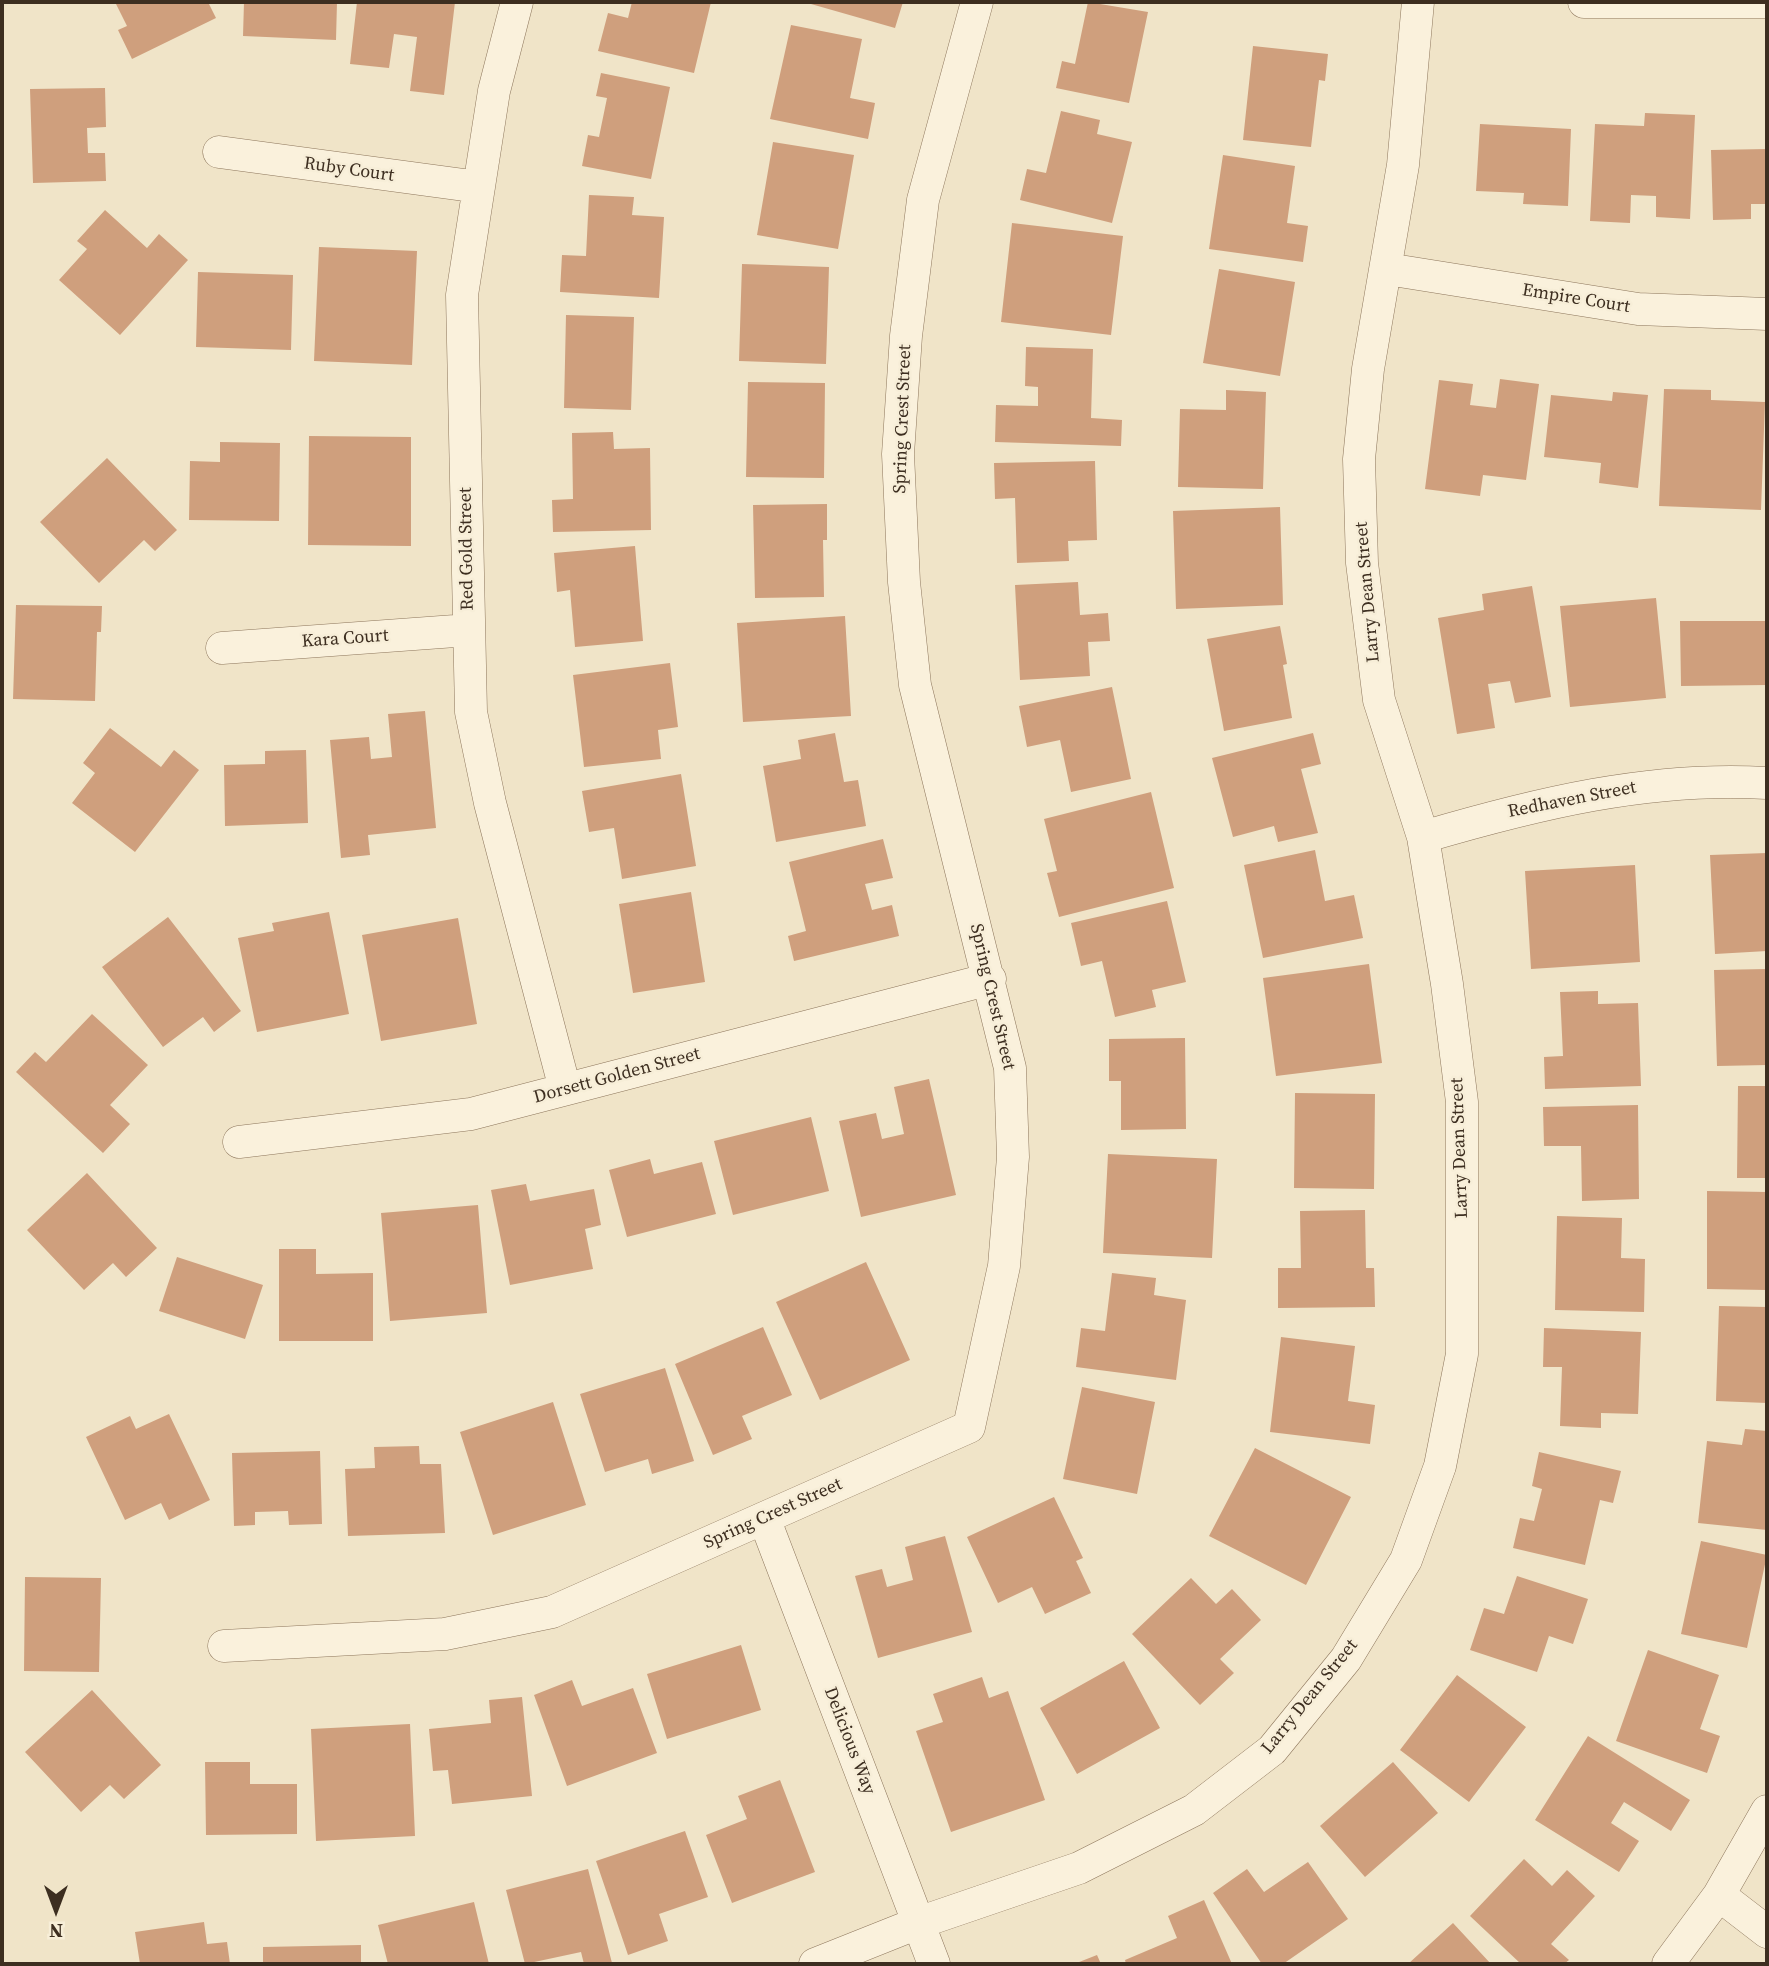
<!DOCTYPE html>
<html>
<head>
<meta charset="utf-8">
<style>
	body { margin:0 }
	#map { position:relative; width:1769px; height:1966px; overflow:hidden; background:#f0e4c8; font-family:"Source Serif 4",serif }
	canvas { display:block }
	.frame { position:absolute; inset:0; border:4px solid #3d2e20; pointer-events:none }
	.north { position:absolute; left:21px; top:1875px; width:70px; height:70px; -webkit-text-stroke:5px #f7eed8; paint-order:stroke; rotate:180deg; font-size:19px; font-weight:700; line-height:28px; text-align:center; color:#3d2e20 }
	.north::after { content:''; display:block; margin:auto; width:24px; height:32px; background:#3d2e20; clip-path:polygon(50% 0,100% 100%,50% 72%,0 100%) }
</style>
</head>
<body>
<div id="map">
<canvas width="1769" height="1966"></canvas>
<div class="frame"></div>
<div class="north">N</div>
</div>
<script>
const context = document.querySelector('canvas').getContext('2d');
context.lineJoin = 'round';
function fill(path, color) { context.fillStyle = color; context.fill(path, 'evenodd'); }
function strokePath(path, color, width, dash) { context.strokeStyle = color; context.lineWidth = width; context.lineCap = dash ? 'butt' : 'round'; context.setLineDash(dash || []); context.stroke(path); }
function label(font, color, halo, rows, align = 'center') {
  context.font = font + ' "Source Serif 4",serif'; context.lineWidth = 5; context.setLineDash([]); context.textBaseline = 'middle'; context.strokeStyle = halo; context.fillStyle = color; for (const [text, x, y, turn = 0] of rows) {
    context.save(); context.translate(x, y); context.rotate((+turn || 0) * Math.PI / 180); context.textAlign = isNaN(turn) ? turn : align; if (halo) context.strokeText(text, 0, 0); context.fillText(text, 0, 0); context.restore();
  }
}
fill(new Path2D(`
	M115,2H208L216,18L132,59L118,30L127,26Z
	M244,2H337L336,40L243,36Z
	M357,2H455L444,95L410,91L417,37L394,34L389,68L350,64Z
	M632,2H711L694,73L598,51L608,13L628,18Z
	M804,2H903L895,28Z
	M1088,2L1148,12L1129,103L1056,88L1062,61L1075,64Z
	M791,25L862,39L850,98L875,103L868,139L770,119Z
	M1253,46L1328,54L1325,81L1319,80L1311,147L1243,140Z
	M601,73L670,87L651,179L582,166L588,135L599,137L607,98L596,96Z
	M105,88L106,127L87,128L88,153H105L106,181L33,183L30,89Z
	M1061,111L1100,120L1097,134L1132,142L1112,223L1020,200L1027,169L1046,173Z
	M1645,113L1695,115L1690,219L1656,217V196L1631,195L1630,223L1590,221L1595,124L1644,126Z
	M1480,124L1571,129L1568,206L1523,204L1524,193L1476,191Z
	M773,142L854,155L838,249L757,235Z
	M1767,149V204H1751V219L1713,220L1711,150Z
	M1223,155L1295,166L1287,223L1308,226L1303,262L1209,249Z
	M589,195L634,197L632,215L664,217L659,298L560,292L562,255L586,256Z
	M105,210L147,248L159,234L188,260L120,335L59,280L87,249L77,241Z
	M1012,223L1123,236L1111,335L1001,322Z
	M319,247L417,251L412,365L314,361Z
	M742,264L829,267L826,364L739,361Z
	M1219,269L1295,282L1280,376L1203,363Z
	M198,272L293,275L291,350L196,347Z
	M566,315L634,317L631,410L564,408Z
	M1026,347L1093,349L1091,418L1122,420L1121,446L995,442L996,405L1038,406V387L1025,386Z
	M1500,379L1539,384L1526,480L1483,475L1480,496L1425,489L1439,380L1473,384L1470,405L1496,408Z
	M748,382L825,383L824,478L746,477Z
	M1664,389L1711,390V400L1765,402L1761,510L1659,506Z
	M1226,390L1266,392L1263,489L1178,487L1180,409L1226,410Z
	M1613,392L1648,395L1638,488L1599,483L1601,463L1544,457L1551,395L1612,401Z
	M613,432L614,449L650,448L651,530L553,532L552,500L573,499L572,433Z
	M309,436L411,437V546L308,545Z
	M220,442L280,443L279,521L189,520L190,461L220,462Z
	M107,458L177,530L155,551L144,540L99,583L40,522Z
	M1095,461L1097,540L1068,541L1069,561L1017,563L1015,498L995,499L994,463Z
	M827,504V540H823L824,597L755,598L753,505Z
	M1280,507L1283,605L1176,609L1173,511Z
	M635,546L643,641L575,647L570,590L557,592L554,553Z
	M1078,582L1080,615L1108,613L1110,641L1088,642L1090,676L1020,680L1015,585Z
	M1532,586L1551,697L1515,703L1510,681L1488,684L1495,728L1457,734L1438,618L1484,610L1482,594Z
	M1656,598L1666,698L1570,707L1560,606Z
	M16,605L102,606L101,632H97L95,701L13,699Z
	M845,616L851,716L743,722L737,623Z
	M1680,621H1767V685L1681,686Z
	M1280,626L1287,664L1283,665L1292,718L1224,731L1207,639Z
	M670,663L678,727L658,730L661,759L584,767L573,675Z
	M1112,687L1131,779L1071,792L1060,740L1027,747L1019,706Z
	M425,711L436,828L368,835L370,855L341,858L330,740L369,737L371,759L392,757L388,714Z
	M110,728L161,767L174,750L199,770L135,852L72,803L95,773L83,763Z
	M835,733L844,782L858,780L866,826L776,842L763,766L801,759L798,740Z
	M1313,733L1321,764L1301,769L1318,833L1278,842L1274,826L1233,837L1212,758Z
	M306,750L308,823L225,826L224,765L265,764V751Z
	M681,774L696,866L622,879L614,828L589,832L582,791Z
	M1151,792L1174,888L1059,917L1047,873L1057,871L1044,819Z
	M883,839L893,878L865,884L872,910L892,905L899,936L794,961L788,936L806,931L789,862Z
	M1315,850L1325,901L1354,895L1363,938L1263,958L1244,865Z
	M1767,853V951L1715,954L1710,855Z
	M1635,865L1640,962L1531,969L1525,871Z
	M691,892L705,982L633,993L619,904Z
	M1167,901L1186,982L1152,990L1156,1007L1115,1017L1102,961L1081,966L1071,923Z
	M329,912L349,1014L257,1032L238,938L274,931L272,923Z
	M168,917L241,1011L214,1032L203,1017L163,1047L102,967Z
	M458,918L477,1024L381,1041L362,935Z
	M1369,964L1382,1063L1276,1076L1263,978Z
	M1767,969V1065L1717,1066L1714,970Z
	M1598,991V1004L1638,1003L1641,1086L1545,1089L1544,1057L1563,1056L1560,992Z
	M92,1014L148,1065L110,1105L130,1124L103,1153L16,1072L35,1052L46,1062Z
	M1185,1038L1186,1129L1121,1130V1081H1109V1039Z
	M929,1079L956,1195L861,1217L839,1121L876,1113L882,1139L904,1134L894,1087Z
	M1738,1086H1767V1178H1737Z
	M1295,1093L1375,1094L1374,1189L1294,1188Z
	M1638,1105L1639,1199L1582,1201L1581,1146H1544L1543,1107Z
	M811,1117L829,1191L733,1215L714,1141Z
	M1108,1154L1217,1159L1212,1258L1103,1253Z
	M650,1159L654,1174L702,1162L716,1214L627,1237L609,1170Z
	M87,1173L157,1248L126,1277L113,1263L84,1290L27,1230Z
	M526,1184L530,1201L594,1189L601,1225L585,1229L593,1269L510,1285L491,1190Z
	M1707,1191L1767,1192V1290L1707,1289Z
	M478,1205L487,1313L390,1321L381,1213Z
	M1365,1210L1366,1268H1374L1375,1307L1278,1308V1268H1301L1300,1211Z
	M1557,1216L1622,1218L1621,1258L1645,1259L1644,1312L1555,1310Z
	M279,1249H316V1274L373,1273V1341H279Z
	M177,1257L263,1285L245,1339L159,1311Z
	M866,1262L910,1360L820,1400L776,1302Z
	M1112,1273L1156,1278L1154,1295L1186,1300L1176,1380L1076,1367L1081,1328L1105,1331Z
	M1719,1306L1767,1307V1403L1716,1401Z
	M763,1327L792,1395L742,1416L752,1439L713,1455L675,1364Z
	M1544,1328L1641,1332L1638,1414L1601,1413V1428L1560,1426L1562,1367H1543Z
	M1281,1337L1355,1346L1348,1401L1375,1405L1370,1444L1270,1432Z
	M665,1368L694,1461L652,1474L648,1459L605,1472L580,1394Z
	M1082,1387L1155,1402L1137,1494L1063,1479Z
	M553,1402L586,1505L493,1535L460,1432Z
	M169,1414L210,1500L169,1520L161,1503L125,1520L86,1437L130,1416L136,1429Z
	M1745,1429L1767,1431V1530L1698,1523L1707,1441L1742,1445Z
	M419,1446L420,1464H441L445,1533L348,1536L345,1469L375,1468L374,1447Z
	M1255,1448L1351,1497L1306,1585L1209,1536Z
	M320,1451L322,1524L289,1525L288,1511L255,1512V1525L234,1526L232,1453Z
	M1539,1452L1621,1471L1613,1503L1600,1500L1585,1565L1513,1548L1520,1518L1534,1521L1542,1489L1532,1486Z
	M1054,1497L1083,1558L1076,1561L1091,1593L1045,1614L1032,1587L998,1603L967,1537Z
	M945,1536L972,1632L878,1658L855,1576L882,1569L887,1587L913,1580L905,1547Z
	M1701,1541L1767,1555L1747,1648L1681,1634Z
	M1517,1576L1588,1599L1573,1644L1549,1636L1537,1672L1470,1650L1484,1608L1504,1614Z
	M25,1577L101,1578L99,1672L24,1671Z
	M1191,1578L1216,1604L1232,1589L1261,1620L1220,1659L1234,1673L1200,1705L1132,1634Z
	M741,1645L761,1710L667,1739L647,1674Z
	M1648,1650L1719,1675L1700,1729L1720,1736L1707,1773L1616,1741Z
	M1124,1661L1160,1728L1077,1774L1040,1708Z
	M1457,1675L1526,1727L1469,1802L1400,1750Z
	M982,1677L989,1698L1008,1691L1045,1800L951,1832L916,1731L943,1722L933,1694Z
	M572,1680L582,1706L633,1688L657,1753L567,1786L534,1695Z
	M92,1690L161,1765L124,1799L110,1785L81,1812L25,1752Z
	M522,1697L532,1796L452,1804L448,1770L433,1771L429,1729L491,1723L489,1700Z
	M410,1724L415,1836L316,1841L311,1729Z
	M1588,1736L1690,1800L1671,1831L1624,1802L1611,1823L1639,1841L1619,1872L1535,1820Z
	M205,1762H250V1784H297V1834L206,1835Z
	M1393,1762L1438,1813L1365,1877L1320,1826Z
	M780,1780L815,1872L732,1903L706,1835L747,1819L738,1796Z
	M685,1831L708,1897L659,1914L668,1941L628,1955L596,1861Z
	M1524,1859L1552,1886L1567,1870L1595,1896L1551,1944L1569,1960L1564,1964H1521L1470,1916Z
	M1308,1862L1348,1919L1283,1964H1262L1213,1893L1247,1869L1264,1892Z
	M588,1869L612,1963L584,1964L581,1952L525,1964L506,1890Z
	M1204,1900L1232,1964H1126L1125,1960L1177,1938L1168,1916Z
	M474,1902L489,1964H388L378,1925Z
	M204,1922L207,1944L227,1942L230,1964H140L135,1932Z
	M1453,1923L1491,1964H1408Z
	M361,1945V1964H263V1947Z
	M1097,1955L1101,1964H1074Z`), '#cf9f7d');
const minor = new Path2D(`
	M517,2L494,91L462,295L471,712L490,803L565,1089
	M1584,2H1767
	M219,152L479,187
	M1387,269L1638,309L1767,314
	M222,648L469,630
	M1423,837C1535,804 1649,776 1767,783
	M239,1142L471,1114L990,979
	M764,1518L934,1964
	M224,1646L445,1634L552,1612L969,1427L1004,1266L1013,1157L1010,1068L915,685L904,582L898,454L906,336L923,200L977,2
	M1719,1895L1767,1932
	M815,1964L918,1923L1079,1868L1194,1810L1272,1750L1346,1659L1406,1560L1440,1466L1462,1354V1102L1447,984L1423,837L1379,700L1362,563L1359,459L1368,369L1403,165L1418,2
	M1668,1964L1719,1895L1767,1811`);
strokePath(minor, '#8d765c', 33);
strokePath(minor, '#faf1dc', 32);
label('18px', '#3d2e20', '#f7eed8', [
	["Ruby Court",349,170,8],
	["Empire Court",1576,299,9],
	["Spring Crest Street",903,419,-88],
	["Red Gold Street",467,549,-91],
	["Larry Dean Street",1368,592,-95],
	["Kara Court",345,639,-4],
	["Redhaven Street",1572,800,-11],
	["Spring Crest Street",992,997,77],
	["Dorsett Golden Street",617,1076,-15],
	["Larry Dean Street",1460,1148,-92],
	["Spring Crest Street",773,1514,-24],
	["Larry Dean Street",1310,1697,-51],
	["Delicious Way",849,1741,69]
]);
</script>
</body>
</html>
